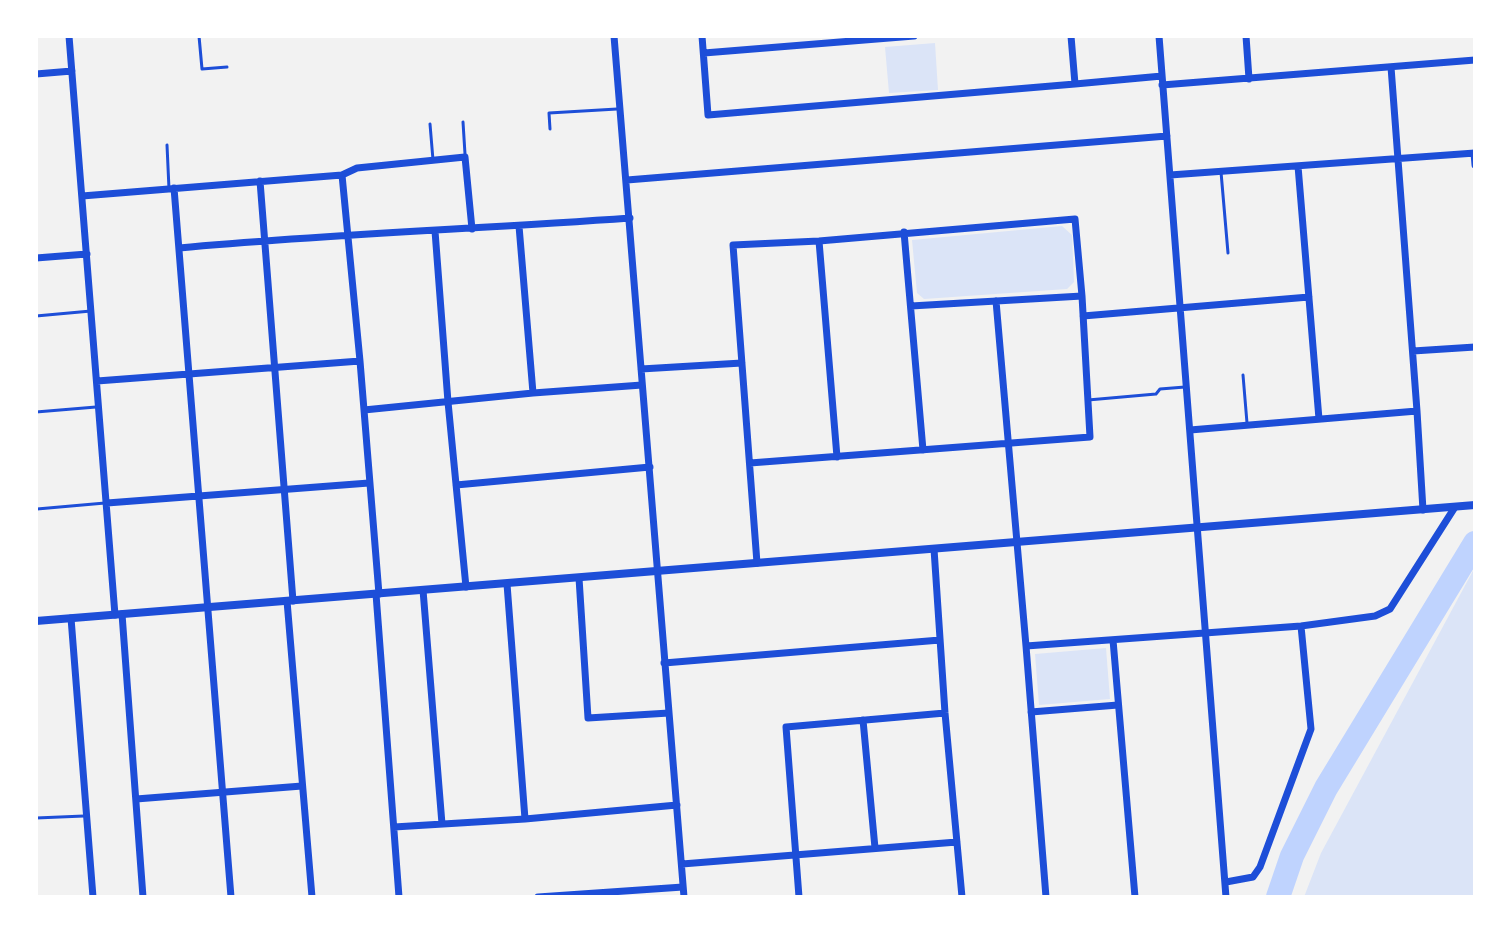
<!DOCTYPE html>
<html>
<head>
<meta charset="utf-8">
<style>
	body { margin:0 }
	#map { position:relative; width:1511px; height:933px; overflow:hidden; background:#f2f2f2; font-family:Raleway,sans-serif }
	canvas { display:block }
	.frame { position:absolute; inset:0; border:38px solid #fff; pointer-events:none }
</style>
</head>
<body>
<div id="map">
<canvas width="1511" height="933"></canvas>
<div class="frame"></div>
</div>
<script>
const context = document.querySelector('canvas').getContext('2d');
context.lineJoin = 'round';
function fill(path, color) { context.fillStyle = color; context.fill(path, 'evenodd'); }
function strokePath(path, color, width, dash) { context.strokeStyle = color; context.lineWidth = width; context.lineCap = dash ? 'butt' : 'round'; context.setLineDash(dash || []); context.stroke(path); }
fill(new Path2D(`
	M935,43L938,90L889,93L885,47Z
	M1062,226L1072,235L1074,282L1067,289L924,299L917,293L912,240Z
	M1475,567V897H1304L1321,853Z
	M1106,648L1110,699L1039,705L1035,654Z`), '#dbe4f7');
strokePath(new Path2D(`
	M1278,897L1292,856L1326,788L1475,543`), '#bfd3fe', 24);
strokePath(new Path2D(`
	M199,36L202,69L227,67
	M463,122L465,154
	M430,124L433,160
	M550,129L549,113L617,109
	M167,145L169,189
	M1221,172L1228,253
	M36,316L91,311
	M1243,375L1247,423
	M1088,400L1156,394L1160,389L1185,387
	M36,412L96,407
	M37,509L105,503
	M36,818L84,816`), '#1d4ed8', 3);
strokePath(new Path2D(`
	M69,36L115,615
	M614,36L684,897
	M702,36L708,115L1075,84
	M1071,36L1075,84L1162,76
	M1159,36L1226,897
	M1246,36L1249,79
	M704,53L914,36
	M1391,67L1417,411L1423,510
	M36,74L72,71
	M1162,85L1475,60
	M1474,153L1475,165
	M1298,166L1319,419
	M342,175L360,361L379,594
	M1170,175L1475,153
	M627,180L1167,136
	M260,181L293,601
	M174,188L231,897
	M82,196L342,175L357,168L465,157L472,229
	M519,226L533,393
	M435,231L448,402L466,587
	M904,232L923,450
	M819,241L837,457
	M179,248C329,234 480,229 630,218
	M36,258L87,254
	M996,301L1026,646L1046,897
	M911,306L1082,296
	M1083,316L1309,297
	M1413,351L1475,347
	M641,369L742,363
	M97,381L360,361
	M364,410L533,393L642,385
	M1190,430L1417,411
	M750,463L1090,437L1082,296L1075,219L819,241L733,245L757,563
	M456,485L650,467
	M107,503L369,483
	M934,549L945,713L962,897
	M579,578L588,718L669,713
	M507,584L525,819
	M423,590L442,824
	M376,594L399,897
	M287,601L312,897
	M122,614L143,897
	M71,618L93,897
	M1113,640L1135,897
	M1026,646L1301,626L1375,616L1390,609L1455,507
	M664,663L940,640
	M1031,712L1118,705
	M863,720L875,848
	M136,799L302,786
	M394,827L525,819L677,805
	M682,864L957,842
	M1226,882L1253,877L1260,867L1311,729L1301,626
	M538,897L683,887
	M799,897L786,727L945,713`), '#1d4ed8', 7);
strokePath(new Path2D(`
	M36,621L1475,505`), '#1d4ed8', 8);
</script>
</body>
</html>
